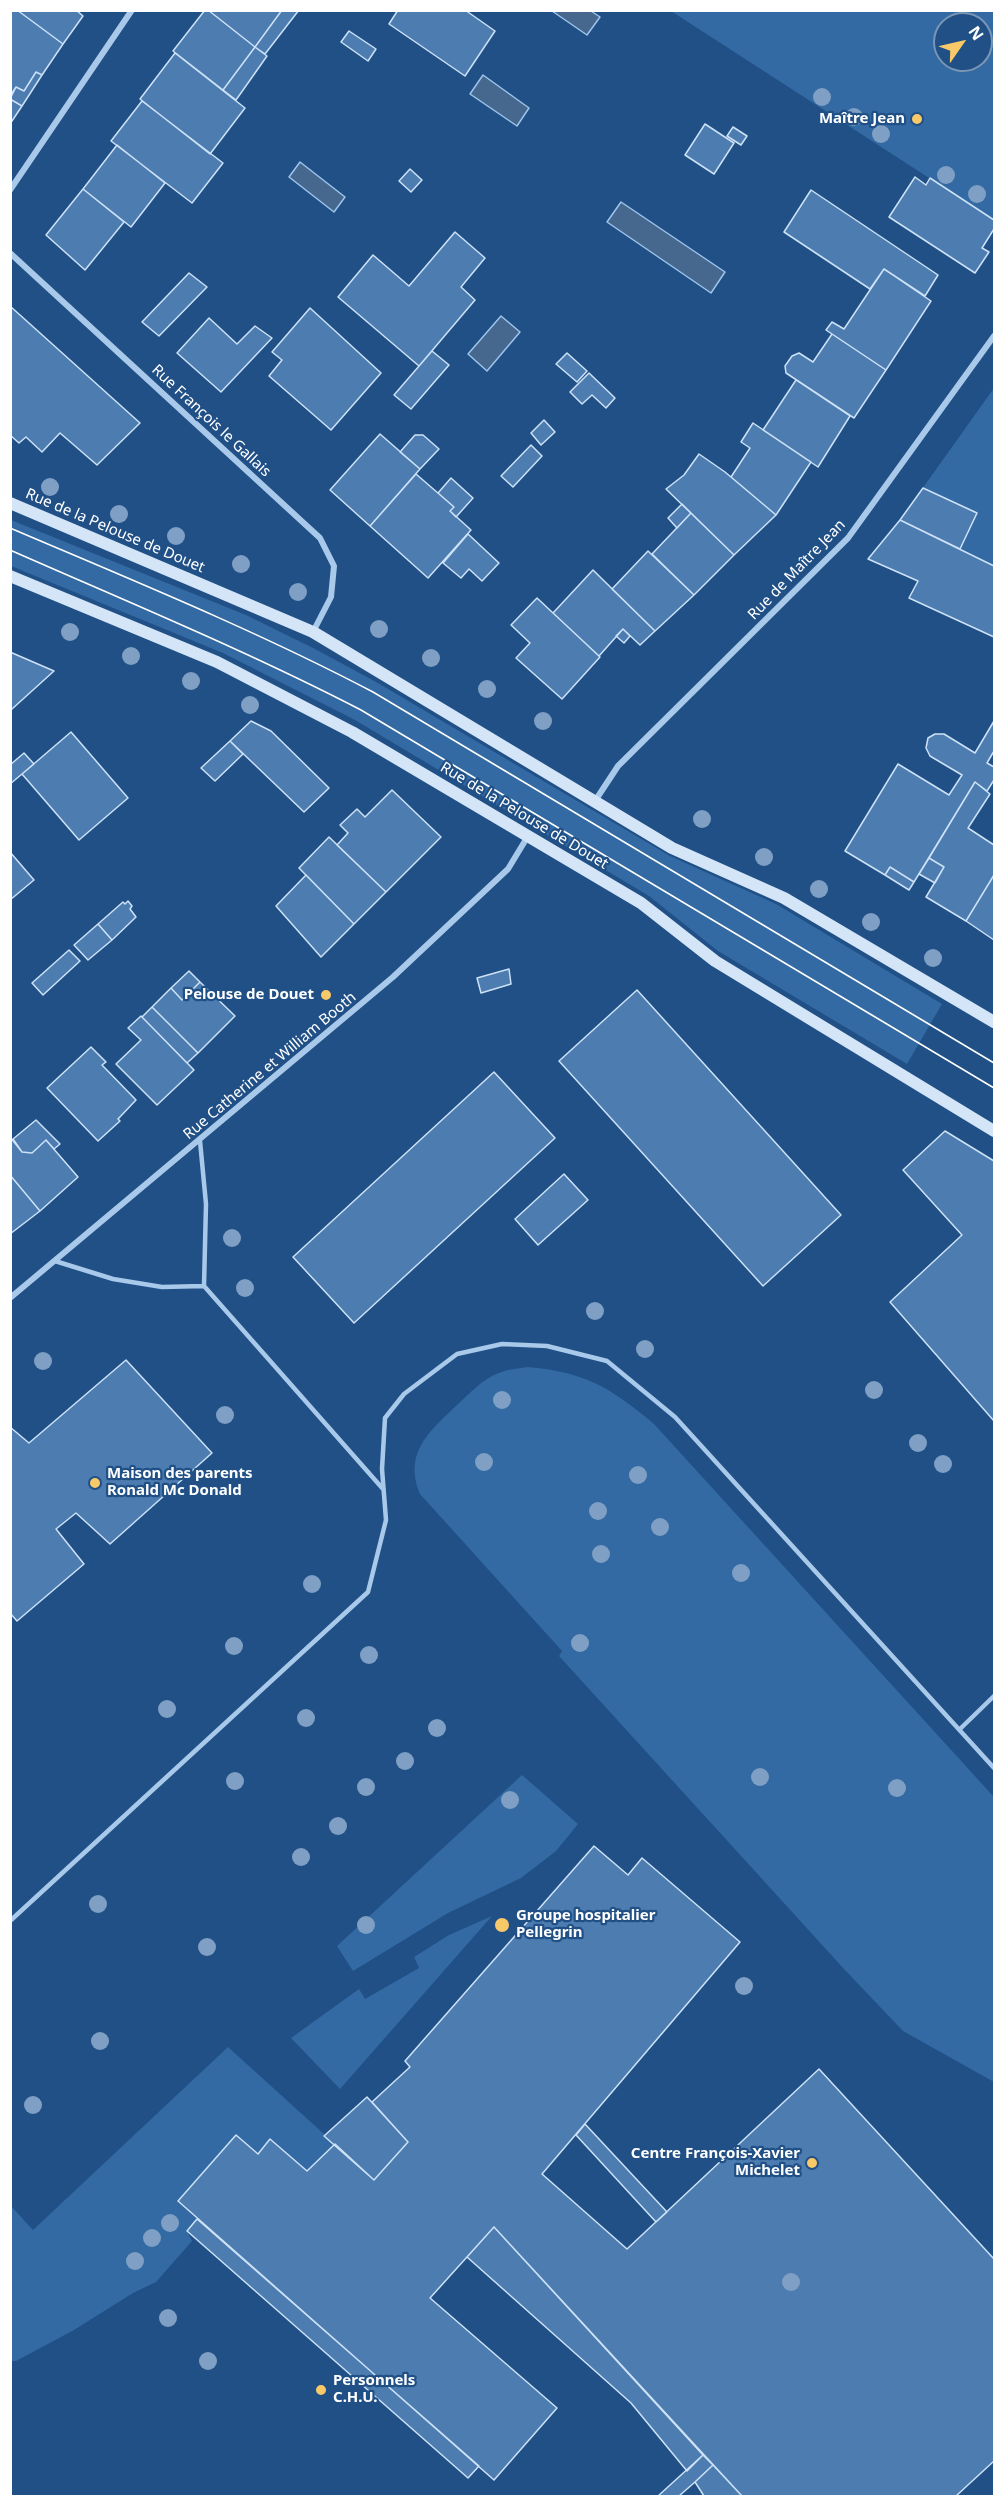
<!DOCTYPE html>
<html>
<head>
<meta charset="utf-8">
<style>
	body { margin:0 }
	#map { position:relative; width:1005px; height:2507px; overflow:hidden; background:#205086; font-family:"Noto Sans",sans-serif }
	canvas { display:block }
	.frame { position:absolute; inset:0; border:12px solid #fff; pointer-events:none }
	.north { position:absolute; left:933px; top:12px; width:60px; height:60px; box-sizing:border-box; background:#205086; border:2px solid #7996b6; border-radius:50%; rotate:56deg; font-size:16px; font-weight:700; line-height:24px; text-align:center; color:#fff }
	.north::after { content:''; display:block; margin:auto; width:21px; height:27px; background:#f7c969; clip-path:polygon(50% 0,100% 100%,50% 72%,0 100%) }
</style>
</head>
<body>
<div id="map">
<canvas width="1005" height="2507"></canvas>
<div class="frame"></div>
<div class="north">N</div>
</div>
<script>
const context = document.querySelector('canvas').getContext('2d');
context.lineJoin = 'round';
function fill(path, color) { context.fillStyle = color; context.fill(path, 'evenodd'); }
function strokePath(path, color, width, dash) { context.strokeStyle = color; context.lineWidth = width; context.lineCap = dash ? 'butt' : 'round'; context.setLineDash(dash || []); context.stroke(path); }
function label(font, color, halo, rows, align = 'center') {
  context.font = font + ' "Noto Sans",sans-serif'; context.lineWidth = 4.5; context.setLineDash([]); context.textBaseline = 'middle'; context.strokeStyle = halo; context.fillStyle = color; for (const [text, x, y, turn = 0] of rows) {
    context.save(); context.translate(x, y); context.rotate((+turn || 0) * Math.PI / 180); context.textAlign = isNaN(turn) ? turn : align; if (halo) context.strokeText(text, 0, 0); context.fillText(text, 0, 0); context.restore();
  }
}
fill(new Path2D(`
	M671,11H994V220ZM945,24H981V60H945Z
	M994,388V566L900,520Z
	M11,520L246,615L315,649L378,683L670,856L776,904L942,1004L907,1064L718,951L649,896L355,720L223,653L11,566Z
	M527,1367C585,1372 610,1387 654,1424L994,1797V2082L903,2031L844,1969L559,1656L562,1651L420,1494C403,1452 430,1431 458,1404C470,1393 484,1378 499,1373C507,1369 518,1369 527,1367Z
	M522,1775L578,1824L556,1851L521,1878L448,1913L353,1971L337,1946Z
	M492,1916L340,2089L291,2038L359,1989L365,1999L419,1968L414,1957L449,1935Z
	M228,2047L335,2144L307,2171L271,2139L258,2154L236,2135L178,2201L197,2219L187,2231L192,2241L156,2282L133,2293L74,2330L16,2361H11V2206L33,2230Z`), '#336aa3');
const water = new Path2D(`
	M552,11H591L600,17L587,35Z
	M483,75L529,108L517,126L470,94Z
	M300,162L345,197L334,212L289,177Z
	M621,202L725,272L711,293L607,222Z
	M501,316L520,332L487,371L468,354Z`);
fill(water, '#46688f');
strokePath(water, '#9dc4eb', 1.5);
const building = new Path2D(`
	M10,10H17L63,44L42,75L36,72L24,91L16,87L10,96Z
	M17,10H76L83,16L63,44Z
	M205,10H208L255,47L223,90L173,51Z
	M208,10H282L255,47Z
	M282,10H299L265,54L255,47Z
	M398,10H465L495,31L465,76L389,24Z
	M349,31L376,49L368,61L341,42Z
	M255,47L267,56L236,100L223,90Z
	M175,53L245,108L210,154L140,99Z
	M36,72L42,75L22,106L10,99L16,87L24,91Z
	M10,99L22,106L10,124Z
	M142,101L223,163L192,203L111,141Z
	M705,124L734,143L714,174L685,155Z
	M733,127L747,136L741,145L727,136Z
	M117,145L165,183L131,227L83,189Z
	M410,169L422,180L411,192L399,181Z
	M915,177L926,185L930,178L994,220V229L982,248L989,252L975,273L889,217Z
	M83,189L124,222L85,270L46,235Z
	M811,190L938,275L925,296L884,269L870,289L784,232Z
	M455,232L485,258L461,287L475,300L419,366L338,297L373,255L409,286Z
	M884,269L931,301L886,370L826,330L832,322L844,329Z
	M189,273L207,287L159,336L142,322Z
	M10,306L140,423L97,465L60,433L42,452L26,437L19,443L10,435Z
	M310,308L381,373L331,430L269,376L282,360L272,352Z
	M209,318L237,344L255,326L272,338L221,392L177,353Z
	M832,334L886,370L854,418L786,373L785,366L792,356L799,353L813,362Z
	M432,351L449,365L411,409L394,395Z
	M567,353L587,371L577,382L556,364Z
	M589,373L615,398L606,408L592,395L582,404L570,392Z
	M796,380L850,416L818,467L763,430Z
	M544,420L555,432L541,445L531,433Z
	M753,423L811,462L776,515L731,477L750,448L741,442Z
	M380,434L420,469L370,526L330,490Z
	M415,435H423L439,449L420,469L400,452Z
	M531,445L542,456L513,487L501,476Z
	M699,454L725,472L776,515L734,555L666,489L684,475Z
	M416,474L454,507L450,511L471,530L428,578L370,526Z
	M451,478L473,498L456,517L450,511L454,507L438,493Z
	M923,488L977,513L960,549L900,520Z
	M682,504L691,513L677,528L668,518Z
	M691,513L734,555L694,595L652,554Z
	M900,520L994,566V637L909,598L918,581L868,559Z
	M468,534L499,563L482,581L469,569L461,578L443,563Z
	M648,551L694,595L655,631L612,589Z
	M593,570L655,631L640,645L623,629L599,656L553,613Z
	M537,598L600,657L562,699L516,658L530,643L511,625Z
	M623,629L630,636L624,643L616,636Z
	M10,652L54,671L12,709H10Z
	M251,721L271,731L329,788L304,812L230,741Z
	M994,721V751L987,763L994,767V780L987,791L975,782L914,882L890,867L885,875L845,851L898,764L949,795L962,775L930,756L926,748L928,738L935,734H944L975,753Z
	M71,732L128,798L79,840L22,774Z
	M230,741L243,754L215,781L201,768Z
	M24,753L34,764L10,784V765Z
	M975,782L990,794L968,828L994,845V875L966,921L926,897L944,867L929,858Z
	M392,790L441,837L386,892L337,845L348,833L340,825L357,809L365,817Z
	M329,837L386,892L354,924L299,868Z
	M10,852L34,880L10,900Z
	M929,858L944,867L935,883L919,874Z
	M890,867L914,882L909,890L885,875Z
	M306,875L354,924L321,957L276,906Z
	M994,875V940L966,921Z
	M128,901L132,906L130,909L136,917L112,940L98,924L123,902L125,904Z
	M98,924L112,940L88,960L74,945Z
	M69,950L80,961L43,995L32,983Z
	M509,969L511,984L481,993L477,978Z
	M189,971L200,982L182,1000L171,988Z
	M200,982L235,1016L198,1053L152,1007L171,988L182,1000Z
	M637,990L841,1215L763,1286L559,1061Z
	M152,1007L198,1053L187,1063L142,1017Z
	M141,1016L194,1070L157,1105L116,1064L141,1040L128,1028Z
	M91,1047L106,1062L102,1065L136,1100L118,1119L120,1121L98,1141L47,1088Z
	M494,1072L555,1138L354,1323L293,1257Z
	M36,1120L60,1144L54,1149L46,1140L32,1153L22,1152L13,1139Z
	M945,1131L994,1161V1421L890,1302L962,1235L903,1170Z
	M10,1137L22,1152L32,1153L46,1140L78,1177L40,1211L10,1175Z
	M564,1174L588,1200L538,1245L515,1219Z
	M10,1175L40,1211L10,1234Z
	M126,1360L212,1453L110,1544L76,1513L56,1529L84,1564L17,1621L10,1613V1427L29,1443Z
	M594,1846L628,1875L642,1858L740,1942L542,2174L627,2249L819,2069L994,2259V2461L956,2496H742L494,2227L430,2298L557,2408L494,2480L178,2201L236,2135L258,2154L270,2139L307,2171L335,2144L374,2180L408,2142L372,2102L410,2067L405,2061Z
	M367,2097L408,2142L374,2180L324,2136Z
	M585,2124L667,2212L656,2222L576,2135Z
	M197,2219L479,2466L468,2478L187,2231Z
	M494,2227L703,2455L687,2471L631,2403L467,2257Z
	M703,2455L713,2465L695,2482L679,2496H658Z
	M713,2465L742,2496H704L695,2482Z`);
fill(building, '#4c7cb0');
strokePath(building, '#cde2f7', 1.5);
strokePath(new Path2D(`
	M200,1141L206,1204L204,1286L383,1489
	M55,1261L113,1279L162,1287L204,1286
	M960,1729L994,1696
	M10,1921L368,1592L386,1520L382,1469L385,1418L404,1394L457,1354L502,1344L547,1346L607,1361L675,1417L994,1768`), '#a9c9ea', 4.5);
strokePath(new Path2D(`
	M10,190L132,10
	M10,253L320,538L334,566L331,597L313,632
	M595,801L618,766L848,538L994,336
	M10,1298L393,977L508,869L528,836`), '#a9c9ea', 6);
strokePath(new Path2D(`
	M10,503L313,632L672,848L784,898L994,1022
	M10,576L217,662L352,732L641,903L715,961L994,1131`), '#d4e5f8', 12);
strokePath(new Path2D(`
	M10,528C132,580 255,630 373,692L994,1063
	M10,550C128,602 247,651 361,710L994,1088`), '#fff', 1.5);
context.fillStyle = '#7fa0c4';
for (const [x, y] of [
	[822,97],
	[854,117],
	[881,134],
	[946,175],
	[977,194],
	[50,487],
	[119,514],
	[176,536],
	[241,564],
	[298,592],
	[379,629],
	[70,632],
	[131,656],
	[431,658],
	[191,681],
	[487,689],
	[250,705],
	[543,721],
	[702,819],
	[764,857],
	[819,889],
	[871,922],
	[933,958],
	[232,1238],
	[245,1288],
	[595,1311],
	[645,1349],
	[43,1361],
	[874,1390],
	[502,1400],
	[225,1415],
	[918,1443],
	[484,1462],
	[943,1464],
	[638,1475],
	[598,1511],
	[660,1527],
	[601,1554],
	[741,1573],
	[312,1584],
	[580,1643],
	[234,1646],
	[369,1655],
	[167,1709],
	[306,1718],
	[437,1728],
	[405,1761],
	[760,1777],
	[235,1781],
	[366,1787],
	[897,1788],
	[510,1800],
	[338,1826],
	[301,1857],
	[98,1904],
	[366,1925],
	[207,1947],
	[744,1986],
	[100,2041],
	[33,2105],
	[170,2223],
	[152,2238],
	[135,2261],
	[791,2282],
	[168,2318],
	[208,2361]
]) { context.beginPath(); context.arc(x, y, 9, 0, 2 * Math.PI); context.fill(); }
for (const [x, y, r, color] of [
	[917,119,6,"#f7c969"],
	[326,995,6,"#f7c969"],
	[95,1483,6,"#f7c969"],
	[502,1925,8,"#f7c969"],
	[812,2163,6,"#f7c969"],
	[321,2390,6,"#f7c969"]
]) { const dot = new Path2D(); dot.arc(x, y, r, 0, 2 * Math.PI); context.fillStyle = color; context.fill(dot); strokePath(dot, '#205086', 2); }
label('bold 15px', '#fff', '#205086', [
	["Maître Jean",905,119],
	["Pelouse de Douet",314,995],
	["Maison des parents",107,1474,"left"],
	["Ronald Mc Donald",107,1491,"left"],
	["Groupe hospitalier",516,1916,"left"],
	["Pellegrin",516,1933,"left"],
	["Centre François-Xavier",800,2154],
	["Michelet",800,2171],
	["Personnels",333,2381,"left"],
	["C.H.U.",333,2398,"left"]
], 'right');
label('15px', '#fff', '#205086', [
	["Rue François le Gallais",211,421,43],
	["Rue de la Pelouse de Douet",115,531,23],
	["Rue de Maître Jean",797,570,-46],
	["Rue de la Pelouse de Douet",524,816,31],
	["Rue Catherine et William Booth",270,1066,-40]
]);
</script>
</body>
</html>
